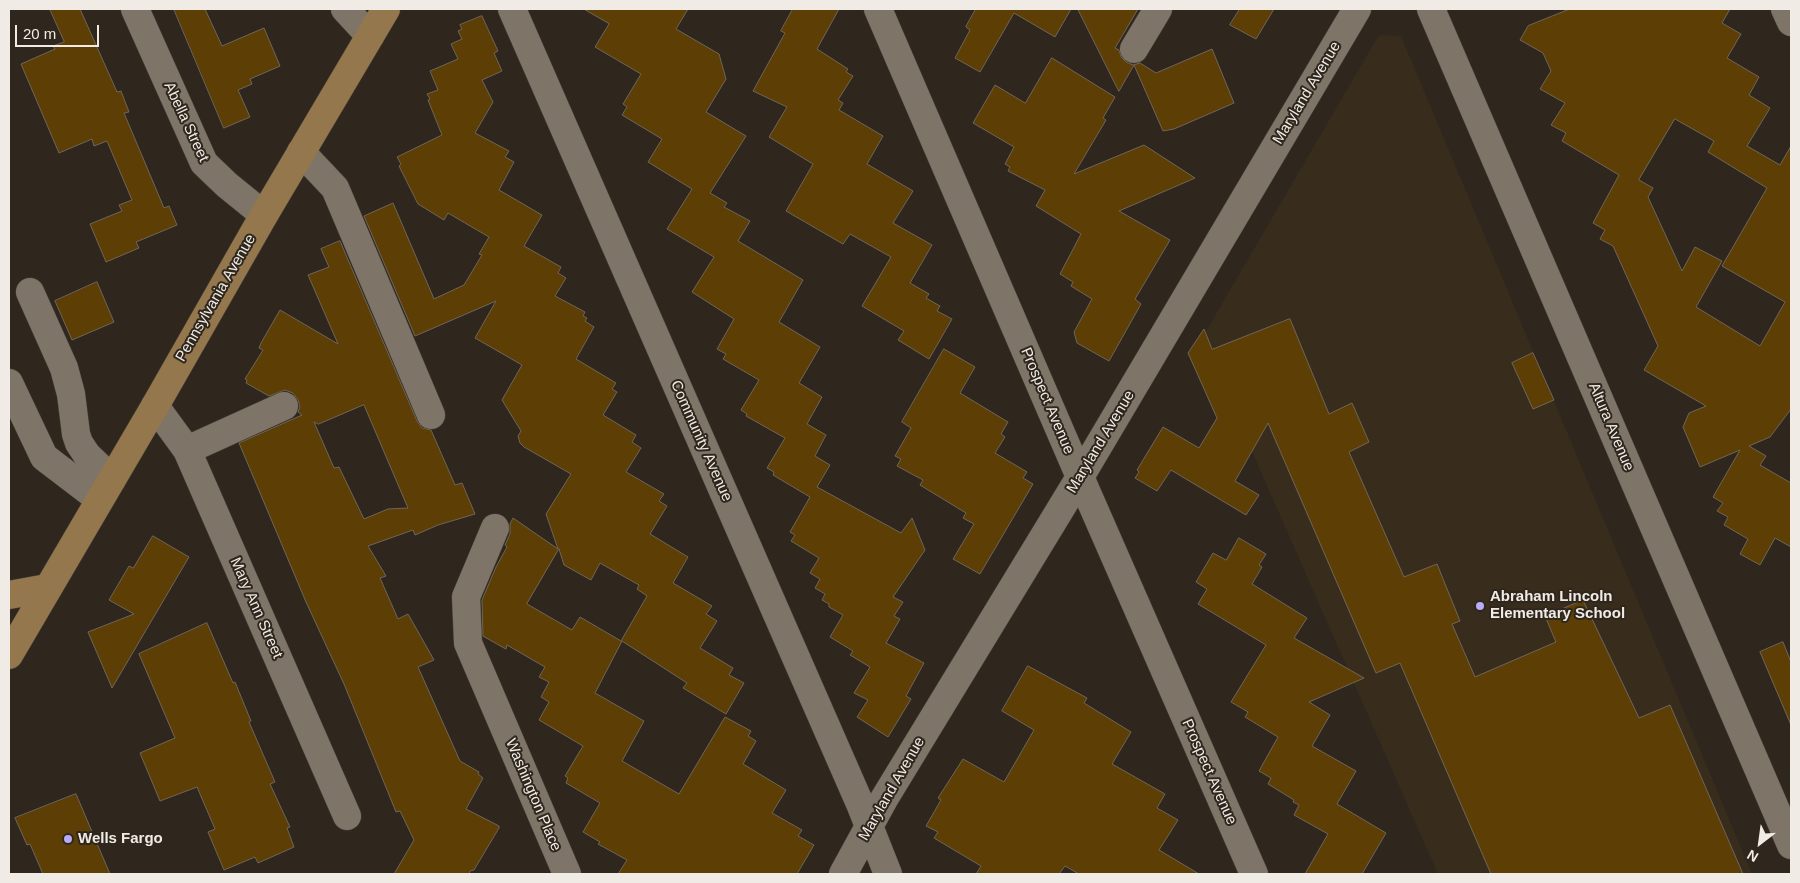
<!DOCTYPE html>
<html>
<head>
<meta charset="utf-8">
<style>
	body { margin:0 }
	#map { position:relative; width:1800px; height:883px; overflow:hidden; background:#2f271d; font-family:Helvetica,sans-serif }
	canvas { display:block }
	.frame { position:absolute; inset:0; border:10px solid #f0ebe4; pointer-events:none }
	.north { position:absolute; left:1735px; top:818px; width:50px; height:50px; -webkit-text-stroke:4px #2f271d; paint-order:stroke; rotate:210deg; font-size:14px; font-weight:700; line-height:20px; text-align:center; color:#f0ebe4 }
	.north::after { content:''; display:block; margin:auto; width:18px; height:22px; background:#f0ebe4; clip-path:polygon(50% 0,100% 100%,50% 72%,0 100%) }
	.scale { position:absolute; left:15px; top:25px; width:84px; height:22px; box-sizing:border-box; border:2px solid #f0ebe4; border-top:0; padding-left:6px; font-size:15px; line-height:18px; white-space:nowrap; color:#f0ebe4; -webkit-text-stroke:4px #2f271d; paint-order:stroke }
</style>
</head>
<body>
<div id="map">
<canvas width="1800" height="883"></canvas>
<div class="frame"></div>
<div class="north">N</div>
<div class="scale">20 m</div>
</div>
<script>
const context = document.querySelector('canvas').getContext('2d');
context.lineJoin = 'round';
function fill(path, color) { context.fillStyle = color; context.fill(path, 'evenodd'); }
function strokePath(path, color, width, dash) { context.strokeStyle = color; context.lineWidth = width; context.lineCap = dash ? 'butt' : 'round'; context.setLineDash(dash || []); context.stroke(path); }
function label(font, color, halo, rows, align = 'center') {
  context.font = font + ' Helvetica,sans-serif'; context.lineWidth = 4; context.setLineDash([]); context.textBaseline = 'middle'; context.strokeStyle = halo; context.fillStyle = color; for (const [text, x, y, turn = 0] of rows) {
    context.save(); context.translate(x, y); context.rotate((+turn || 0) * Math.PI / 180); context.textAlign = isNaN(turn) ? turn : align; if (halo) context.strokeText(text, 0, 0); context.fillText(text, 0, 0); context.restore();
  }
}
fill(new Path2D(`
	M1379,35L1401,36L1752,874H1438L1202,338Z`), '#382d1d');
const building = new Path2D(`
	M50,9H80L117,92L121,91L129,112L124,113L164,208L169,206L177,225L136,242L139,248L106,262L90,224L122,211L119,205L132,200L107,141L94,146L92,139L59,153L21,64L55,49L53,46L64,42Z
	M174,9H205L222,46L264,28L280,66L250,79L252,84L238,90L250,117L224,128Z
	M584,9H688L676,29L719,54L726,79L706,112L746,136L710,193L727,203L724,207L750,221L738,241L803,280L779,322L820,347L799,383L822,397L807,424L826,435L815,456L830,465L817,487L901,533L912,518L925,550L893,597L903,602L894,616L900,619L886,643L924,663L906,696L911,699L888,737L857,717L868,700L854,693L870,667L850,655L853,651L830,637L843,615L829,607V604L822,600L825,594L815,588L820,579L810,573L819,558L791,541L795,535L790,532L810,497L773,475L774,472L767,468L785,438L746,416L747,414L741,410L759,380L723,359L726,354L717,349L734,319L692,292L714,257L667,229L692,189L648,162L662,139L622,115L627,107L623,104L641,74L595,47L609,24Z
	M793,9H839L817,49L848,69L846,72L853,76L838,100L843,103L839,110L883,136L867,164L913,191L893,223L932,245L910,283L929,294L926,298L940,306L937,311L952,319L929,359L898,340L904,331L862,306L891,257L850,234L843,244L786,211L813,164L769,137L787,107L753,91L785,33L781,31Z
	M976,9H1071L1055,37L1014,13L980,72L955,58L970,30L966,27Z
	M1078,9H1138L1115,48L1119,50L1121,57L1126,62L1133,65L1140,63L1156,73L1212,49L1234,103L1174,129L1163,131L1134,65L1119,91Z
	M1240,9H1274L1256,39L1230,25Z
	M1570,9H1730L1722,23L1741,34L1727,58L1759,77L1749,95L1770,108L1747,146L1780,165L1791,146V409L1770,437L1749,446L1766,456L1760,465L1791,483V547L1775,538L1760,565L1740,554L1748,539L1724,525L1728,517L1717,511L1723,503L1713,497L1740,450L1700,467L1683,427L1689,413L1706,406L1644,370L1658,346L1613,246L1600,239L1605,230L1593,223L1619,175L1562,141L1566,133L1551,125L1565,103L1540,89L1551,71L1543,53L1520,40L1528,26ZM1675,119L1714,141L1708,152L1767,188L1722,266L1785,302L1760,346L1696,307L1722,261L1695,247L1682,271L1648,197L1653,188L1639,180Z
	M482,16L498,51L494,53L502,71L482,80L493,102L475,133L509,151L505,157L514,162L499,190L542,215L524,246L561,267L558,273L566,278L555,296L585,312L583,316L587,318L585,321L594,327L576,359L616,383L612,389L617,392L603,415L636,435L632,442L641,448L626,472L664,494L659,501L667,506L650,534L688,557L673,583L712,606L706,614L717,621L700,648L733,668L729,675L744,683L726,714L683,688L687,683L622,641L595,693L644,721L622,761L679,794L725,717L751,731L748,736L756,741L743,764L786,790L772,813L802,830L798,836L814,845L797,874H618L627,860L598,844L600,842L583,832L600,803L566,783L568,778L565,776L583,746L539,720L549,702L541,697L549,682L539,677L545,667L507,645L506,649L504,648L483,636L482,600L496,567L507,547L505,545L510,534V524L513,518L558,549L546,514L571,474L524,447L520,443L518,436L521,431L502,400L522,365L475,338L496,301L415,336L364,216L393,203L434,299L464,285L482,255L479,254L489,237L448,213L444,220L418,204L399,166L401,164L397,157L442,135L428,100L430,99L427,94L438,90L430,71L458,59L451,44L462,39L458,31L462,29L460,25ZM559,549L564,565L591,580L600,563L639,585L637,589L647,596L621,641L580,617L572,630L527,604Z
	M1052,58L1115,97L1103,118L1106,120L1074,174L1144,145L1195,178L1119,211L1170,240L1135,299L1141,304L1109,361L1077,343L1074,332L1092,299L1071,286L1073,282L1060,274L1081,234L1036,206L1045,190L1008,171L1010,167L1005,164L1014,147L973,123L995,85L1025,103Z
	M340,241L417,421L422,428L431,430L455,485L462,483L475,514L438,525L415,535L413,530L368,546L386,576L380,578L398,619L408,614L434,660L418,667L460,761L479,772L478,774L483,778L466,809L499,826V828L474,870L470,871L469,874H394L414,840L400,811L396,812L344,684L306,602L239,443L302,415L298,412L300,407L298,400L293,393L285,390L269,396L246,383L247,380L245,379L263,350L259,348L261,343L280,310L338,344L308,275L329,267L321,249ZM364,405L408,508L388,509L364,519L339,467L334,468L314,422L318,424Z
	M97,282L114,322L72,340L55,301Z
	M1290,319L1329,414L1352,403L1369,442L1349,452L1404,577L1437,564L1460,621L1452,624L1475,677L1556,642L1545,616L1583,600L1639,718L1670,705L1743,874H1491L1400,663L1376,673L1268,423L1235,481L1259,495L1246,515L1171,470L1157,491L1135,478L1139,472L1137,470L1163,427L1199,448L1217,418L1188,353L1204,329L1212,349Z
	M944,349L975,367L960,393L1008,422L1001,434L1005,437L995,453L1027,472L1023,478L1033,484L980,574L953,559L974,524L963,518L966,513L920,485L923,480L897,466L901,459L895,456L911,428L902,422Z
	M1533,353L1554,400L1533,409L1512,363Z
	M153,536L189,557L112,688L88,632L134,614L109,600L129,566L133,568Z
	M1239,538L1266,554L1259,565L1262,567L1252,584L1307,618L1294,638L1364,678L1309,702L1330,715L1312,746L1356,771L1337,804L1386,833L1362,874H1305L1328,834L1294,815L1299,805L1293,802L1294,800L1268,784L1271,778L1259,771L1278,737L1245,717L1248,712L1231,702L1266,645L1198,604L1207,589L1196,582L1213,553L1226,560Z
	M207,623L233,683L235,682L251,721L249,722L275,782L270,784L290,827L287,828L294,847L258,863L255,857L224,870L208,832L215,829L197,787L160,801L140,753L175,738L139,654Z
	M1783,642L1791,662V725L1760,652Z
	M1028,666L1087,698L1084,703L1131,732L1112,764L1165,794L1157,808L1178,820L1159,850L1199,874H1079L1065,866L1059,874H976L981,866L934,838L938,832L926,826L941,800L938,798L963,759L1004,782L1034,730L1002,711Z
	M76,794L110,874H43L30,844L27,845L15,818Z`);
fill(building, '#5d3e04');
strokePath(building, '#6f665a', 1);
const minor = new Path2D(`
	M135,9L204,163L227,185L264,215
	M345,9L370,36
	M512,9L861,806L888,874
	M878,9L1080,477L1254,874
	M1431,9L1791,845
	M1785,9L1791,22
	M1134,49L1158,9
	M301,152L335,188L431,415
	M30,292L64,368L71,394L76,434L79,443L87,455L112,479
	M9,383L44,457L99,499
	M155,406L187,450L347,816
	M187,450L284,406
	M495,528L466,597L468,643L567,874
	M843,874L884,799L1080,477L1357,9`);
const major = new Path2D(`
	M9,595L47,588
	M9,655L155,406L264,215L386,9`);
strokePath(minor, '#4b453b', 29);
strokePath(major, '#4b453b', 29);
strokePath(minor, '#7e7568', 28);
strokePath(major, '#94774c', 28);
for (const [x, y, r, color] of [
	[1480,606,5,"#b9abf7"],
	[68,839,5,"#b9abf7"]
]) { const dot = new Path2D(); dot.arc(x, y, r, 0, 2 * Math.PI); context.fillStyle = color; context.fill(dot); strokePath(dot, '#2f271d', 2); }
label('15px', '#f0ebe4', '#2f271d', [
	["Maryland Avenue",1307,93,-59],
	["Abella Street",186,122,65],
	["Pennsylvania Avenue",216,298,-60],
	["Prospect Avenue",1047,401,67],
	["Altura Avenue",1611,427,67],
	["Community Avenue",701,441,66],
	["Maryland Avenue",1101,442,-59],
	["Mary Ann Street",256,608,66],
	["Prospect Avenue",1209,772,66],
	["Maryland Avenue",892,789,-60],
	["Washington Place",533,795,67]
]);
label('bold 15px', '#f0ebe4', '#2f271d', [
	["Abraham Lincoln",1490,597],
	["Elementary School",1490,614],
	["Wells Fargo",78,839]
], 'left');
</script>
</body>
</html>
